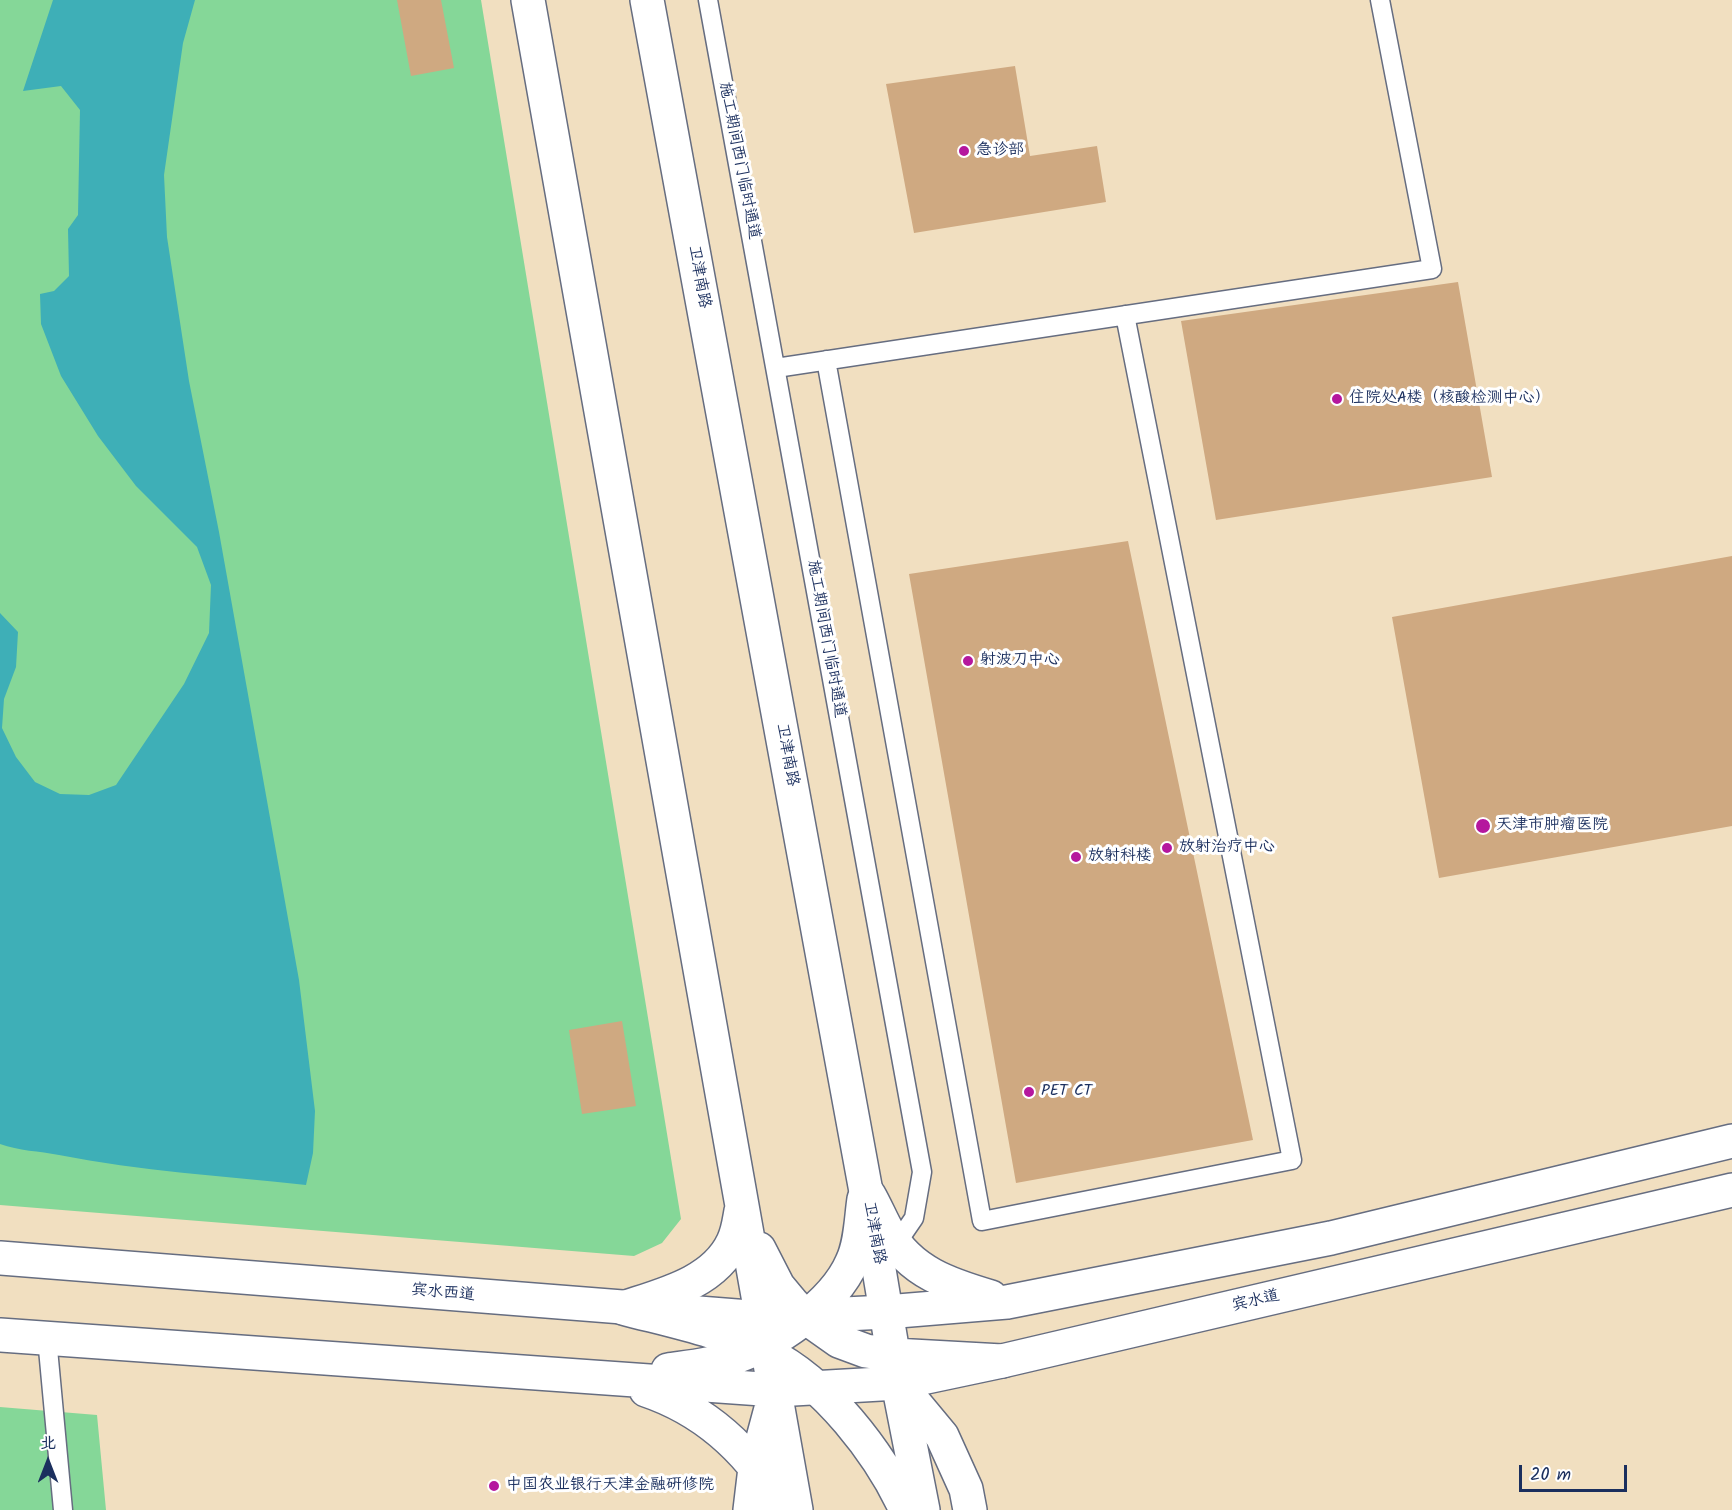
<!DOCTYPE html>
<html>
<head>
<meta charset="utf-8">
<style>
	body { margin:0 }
	#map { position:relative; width:1732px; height:1510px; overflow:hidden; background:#f1dfc0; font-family:Kalam,"LXGW WenKai TC",sans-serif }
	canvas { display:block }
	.north { position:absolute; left:18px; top:1432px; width:60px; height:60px; -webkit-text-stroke:4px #fff; paint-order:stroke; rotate:0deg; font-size:16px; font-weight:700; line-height:24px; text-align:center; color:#1b2f5e }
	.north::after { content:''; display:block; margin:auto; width:21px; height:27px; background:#1b2f5e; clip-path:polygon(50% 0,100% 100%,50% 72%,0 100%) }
	.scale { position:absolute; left:1519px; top:1465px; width:108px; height:27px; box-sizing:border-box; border:3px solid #1b2f5e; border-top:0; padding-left:8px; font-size:18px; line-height:21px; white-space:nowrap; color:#1b2f5e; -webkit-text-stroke:4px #fff; paint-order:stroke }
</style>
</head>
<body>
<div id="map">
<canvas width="1732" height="1510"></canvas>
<div class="north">北</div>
<div class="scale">20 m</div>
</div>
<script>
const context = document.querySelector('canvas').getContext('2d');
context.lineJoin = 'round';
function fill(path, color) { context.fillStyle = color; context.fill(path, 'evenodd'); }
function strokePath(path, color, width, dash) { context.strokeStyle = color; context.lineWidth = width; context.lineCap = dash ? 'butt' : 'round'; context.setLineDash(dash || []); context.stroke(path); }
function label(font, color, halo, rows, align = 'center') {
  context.font = font + ' Kalam,"LXGW WenKai TC",sans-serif'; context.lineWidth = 6; context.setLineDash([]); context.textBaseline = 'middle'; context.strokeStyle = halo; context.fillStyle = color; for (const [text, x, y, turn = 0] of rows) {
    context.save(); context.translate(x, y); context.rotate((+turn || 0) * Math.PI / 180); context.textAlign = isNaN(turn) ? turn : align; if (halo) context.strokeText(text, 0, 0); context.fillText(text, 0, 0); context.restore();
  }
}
fill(new Path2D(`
	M0,0H481L681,1219L662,1243L634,1256L0,1205Z
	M0,1407L97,1415L106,1510H0Z`), '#85d798');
fill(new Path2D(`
	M53,0H195L183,43L164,175L167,237L189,381L219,532L299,980L315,1111L313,1153L306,1185C224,1176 140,1171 59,1155C39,1151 19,1151 0,1144V613L18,632L16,667L4,699L2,728L16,757L35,782L60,794L89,795L116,785L184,684L209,633L211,585L197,547L136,486L98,436L61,376L41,324L40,294L54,291L69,276L68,229L78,215L80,110L61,86L23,91Z`), '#3eafb7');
fill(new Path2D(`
	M397,0H441L454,68L411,76Z
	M1015,66L1030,156L1097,146L1106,202L914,233L886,84Z
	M1458,282L1492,477L1216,520L1181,321Z
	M1128,541L1253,1140L1016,1183L909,574Z
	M1732,556V826L1439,878L1392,617Z
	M622,1021L636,1106L582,1114L569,1030Z`), '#cfa981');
const service = new Path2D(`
	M708,0L922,1172L914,1218L892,1250
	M826,360L982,1221L1292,1160L1125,315
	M776,368L1432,269L1380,0
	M47,1338L63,1510`);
const primary = new Path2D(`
	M869,1195C876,1207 881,1220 888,1232C910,1272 950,1285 991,1297
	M0,1258L762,1318L886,1312L1007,1302L1331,1238L1732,1141
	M0,1335L776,1390L898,1383L1002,1361L1732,1190
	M668,1370C689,1367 711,1365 732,1358C774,1345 834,1304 852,1262C861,1243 861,1219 864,1199
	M898,1383L942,1436L966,1489L970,1510
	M646,1390C708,1411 752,1453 784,1510
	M750,1510L755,1468L776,1390`);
const trunk = new Path2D(`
	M528,0L796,1510
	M647,0L865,1186L898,1383L923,1510
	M759,1249L778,1286L793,1304L805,1317L839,1341L866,1351L894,1355L1002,1361
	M623,1308C672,1321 723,1331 768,1354C825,1382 880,1453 906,1510
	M623,1308C662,1295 714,1283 733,1242C738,1232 739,1222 741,1211`);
strokePath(service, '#666d80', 21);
strokePath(primary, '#666d80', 36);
strokePath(trunk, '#666d80', 36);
strokePath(service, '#fff', 18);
strokePath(primary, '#fff', 33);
strokePath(trunk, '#fff', 33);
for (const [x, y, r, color] of [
	[964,151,6,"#b5179e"],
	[1337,399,6,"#b5179e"],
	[968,661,6,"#b5179e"],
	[1483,826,8,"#b5179e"],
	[1167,848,6,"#b5179e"],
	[1076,857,6,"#b5179e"],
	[1029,1092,6,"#b5179e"],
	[494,1486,6,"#b5179e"]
]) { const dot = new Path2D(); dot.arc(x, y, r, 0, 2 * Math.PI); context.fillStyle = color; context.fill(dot); strokePath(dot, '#fff', 2); }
label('16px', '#1b2f5e', '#fff', [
	["急诊部",976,151],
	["住院处A楼（核酸检测中心）",1349,399],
	["射波刀中心",980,661],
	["天津市肿瘤医院",1496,826],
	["放射治疗中心",1179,848],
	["放射科楼",1088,857],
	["PET CT",1041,1092],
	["中国农业银行天津金融研修院",506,1486]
], 'left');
label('16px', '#1b2f5e', '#fff', [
	["施工期间西门临时通道",738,161,79],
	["卫津南路",698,277,80],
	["施工期间西门临时通道",825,639,80],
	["卫津南路",786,755,80],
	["卫津南路",873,1233,80],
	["宾水西道",443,1294,5],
	["宾水道",1256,1302,-13]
]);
</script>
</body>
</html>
